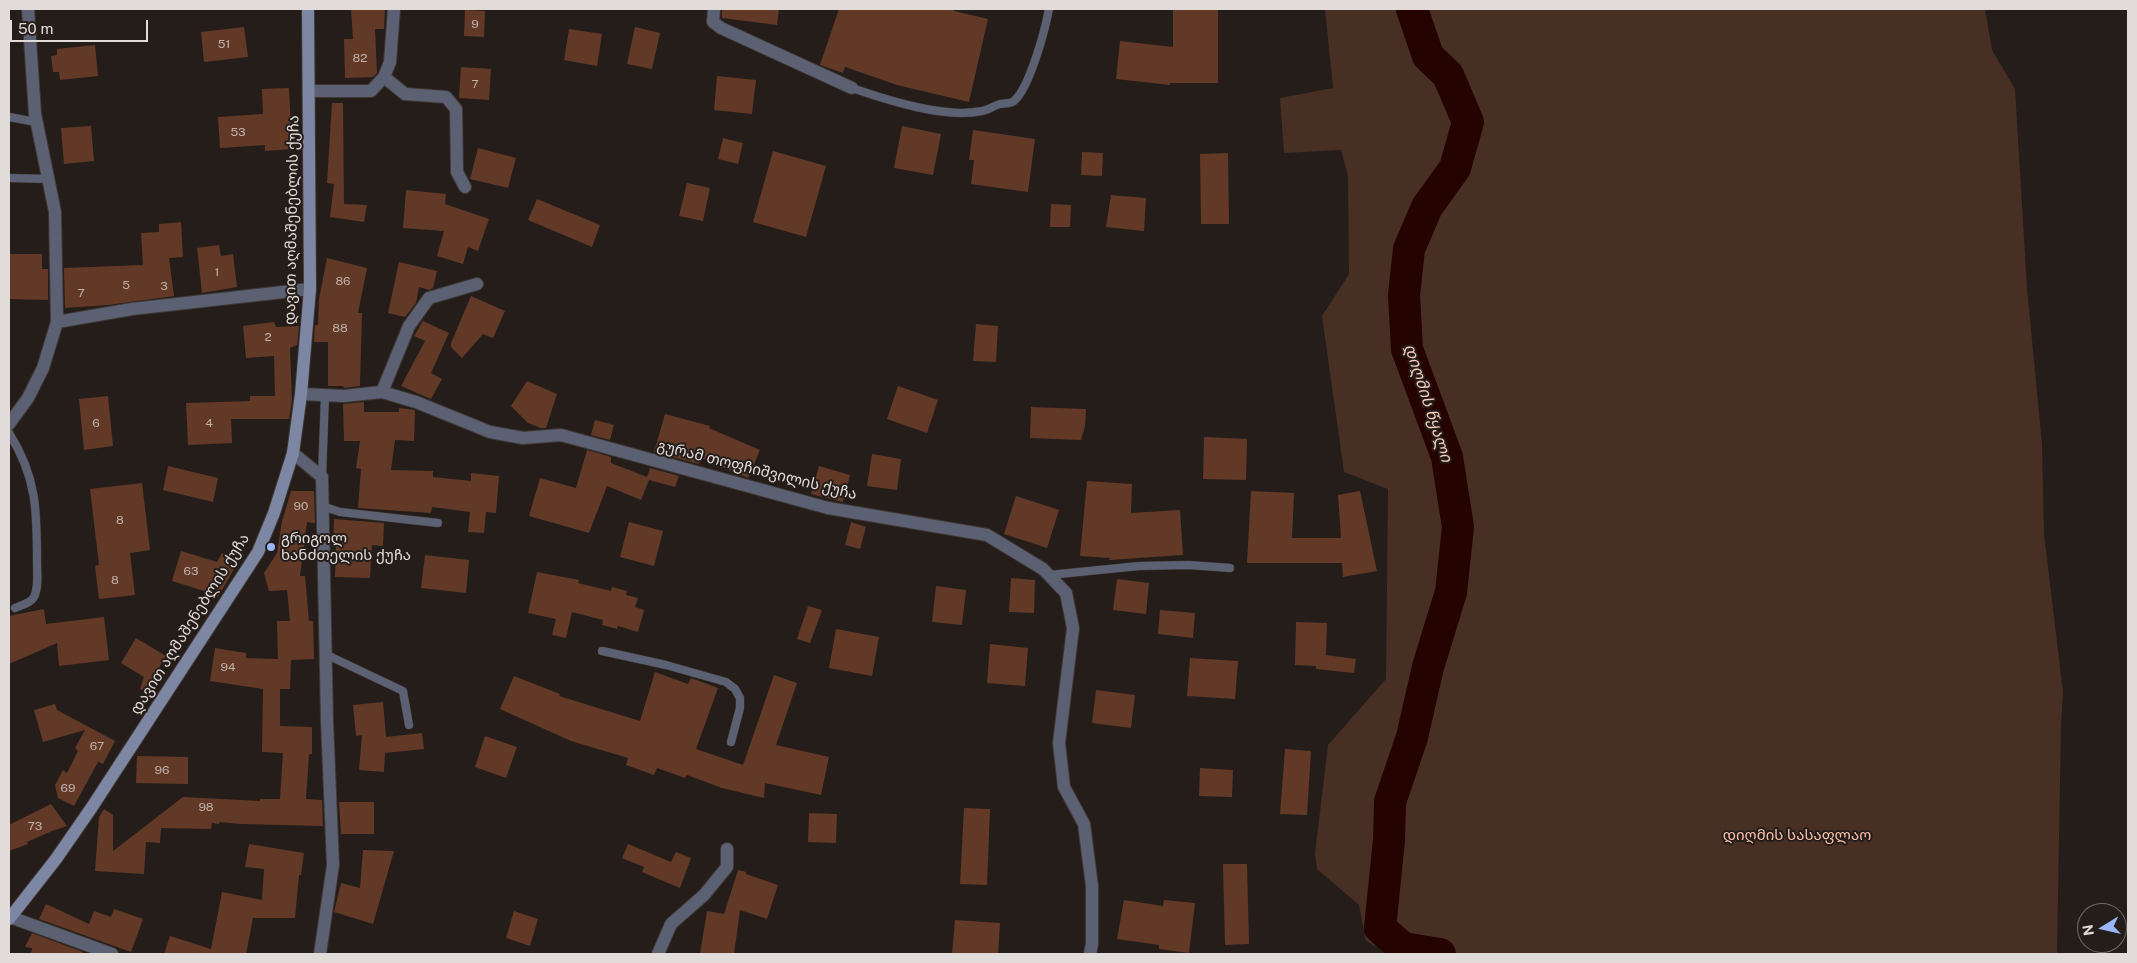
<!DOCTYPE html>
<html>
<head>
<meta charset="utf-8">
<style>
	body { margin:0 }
	#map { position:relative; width:2137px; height:963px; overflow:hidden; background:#251d19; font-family:"Public Sans",sans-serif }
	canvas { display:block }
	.frame { position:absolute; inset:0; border:10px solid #e1dbd9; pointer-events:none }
	.north { position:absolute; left:2077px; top:903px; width:50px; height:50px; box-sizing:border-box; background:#251d19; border:1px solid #706966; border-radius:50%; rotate:261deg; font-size:14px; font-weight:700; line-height:20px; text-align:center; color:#e1dbd9 }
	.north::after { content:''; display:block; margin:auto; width:18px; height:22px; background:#9bb5fd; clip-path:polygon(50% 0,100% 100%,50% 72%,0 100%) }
	.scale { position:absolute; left:10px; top:20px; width:138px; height:22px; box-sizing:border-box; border:2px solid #e1dbd9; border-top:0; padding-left:6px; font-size:15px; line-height:18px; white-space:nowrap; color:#e1dbd9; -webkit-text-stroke:4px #251d19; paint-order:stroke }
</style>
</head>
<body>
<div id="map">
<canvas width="2137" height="963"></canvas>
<div class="frame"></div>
<div class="north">N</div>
<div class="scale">50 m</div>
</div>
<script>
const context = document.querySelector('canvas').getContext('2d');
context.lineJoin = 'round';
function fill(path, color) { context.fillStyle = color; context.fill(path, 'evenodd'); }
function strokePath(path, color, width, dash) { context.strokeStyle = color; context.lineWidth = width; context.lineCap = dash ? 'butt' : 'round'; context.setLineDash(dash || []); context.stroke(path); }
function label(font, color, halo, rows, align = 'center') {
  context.font = font + ' "Public Sans","Noto Sans Georgian",sans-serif'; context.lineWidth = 4; context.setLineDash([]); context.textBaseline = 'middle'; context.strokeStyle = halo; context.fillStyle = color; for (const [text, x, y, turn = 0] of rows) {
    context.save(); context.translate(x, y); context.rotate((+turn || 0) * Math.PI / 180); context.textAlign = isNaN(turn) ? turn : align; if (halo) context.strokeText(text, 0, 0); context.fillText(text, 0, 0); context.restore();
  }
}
fill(new Path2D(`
	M1325,9H1985L1992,50L2015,89L2027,288L2042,444L2044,534L2063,692L2061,725L2057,954H1391L1366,941L1359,905L1317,869L1315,854L1328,745L1386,679L1388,489L1344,472L1322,316L1349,274L1348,176L1341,150L1284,153L1280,98L1333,88Z`), '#472f24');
strokePath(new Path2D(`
	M1412,9L1428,56L1448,75L1468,122L1455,168L1427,207L1409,249L1404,295L1407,349L1447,457L1458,527L1451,592L1428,667L1412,737L1390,802L1389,840L1380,928L1403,948L1440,954`), '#250300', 32);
fill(new Path2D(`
	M351,9H385L384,29H375L377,73L373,77L345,78L344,39H353Z
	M722,9H779L777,25L722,18Z
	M839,9H954V11L988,19L969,102L897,85L845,67L843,73L820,65Z
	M1173,9H1218V83H1170V85L1116,79L1120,41L1173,47Z
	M465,10L485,11L484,37L464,36Z
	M244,27L248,57L204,62L201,32Z
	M635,27L660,33L652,69L627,64Z
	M569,29L602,34L597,66L564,60Z
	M95,45L98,76L60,80L59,72H53L51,56L57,55V49Z
	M461,67L491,69L489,100L459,98Z
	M717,76L756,80L752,114L714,110Z
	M289,88L292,149L265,151V145L220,148L218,117L263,114L262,89Z
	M332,103H343L344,204L367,205L364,222L330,217L334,184L327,183Z
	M91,126L94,161L64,164L61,128Z
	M902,126L941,134L933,175L894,168Z
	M973,130L1035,139L1028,192L971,184L974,160H969Z
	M723,138L743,143L738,164L718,159Z
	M478,148L516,158L508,188L470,179Z
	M773,151L826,166L806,237L753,222Z
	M1082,152L1103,153L1102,176L1081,175Z
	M1228,153L1229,224H1201L1200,154Z
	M687,183L710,188L703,221L679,216Z
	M406,190L446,194L445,204L489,219L478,251L468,247L463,264L437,256L444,231L403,228Z
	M1111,195L1146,198L1144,231L1106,227Z
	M537,199L600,225L592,247L528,220Z
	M1051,204L1071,205L1070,227H1050Z
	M181,222L183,257L169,258L174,296L108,305L65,308L64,268L143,265L141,233L159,232V224Z
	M219,245L221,256L233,254L237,287L202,293L197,248Z
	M9,254H42V269H48V300L9,299Z
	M327,258L367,268L358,313H362L360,386L344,388L343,386H328V342H314L315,325H318L319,299Z
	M399,262L437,271L433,288L429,290L419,287L416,303L405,317L388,313Z
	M471,296L505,311L493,338L483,334L462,358L451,347V343Z
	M423,321L449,333L431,373L442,379L431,399L401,386L425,341L414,336Z
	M274,322L276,327L299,326L297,345L290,348L292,400L289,419H231L232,443L188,445L186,403L250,401V396H275L274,356L246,358L243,326Z
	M976,324L998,326L996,362L973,361Z
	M527,381L557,394L546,428H541L528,423L511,406Z
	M898,386L938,400L927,433L887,419Z
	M108,396L113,446L84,450L79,399Z
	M364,402V412H399V408L415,410L414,441L395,440L391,470L433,471V477L471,481V473L499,476L496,513L486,512L484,533L468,532L470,512L432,507L431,513L358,508L361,469L356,468L360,441H344L343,404Z
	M1031,407L1086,409L1085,426L1081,440L1030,438Z
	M665,414L710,426L709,428L760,450L748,478L701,458L699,464L654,452Z
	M595,420L614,425L610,440L591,435Z
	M1204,437L1247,439L1246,480L1203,479Z
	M587,450L611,457V463L647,477L650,468L679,476L675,487L649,480L641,500L607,486L589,533L529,516L540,478L576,488Z
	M872,454L901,459L897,490L867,486Z
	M168,466L218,478L213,502L163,490Z
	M819,466L850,475L843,502L811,494Z
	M1087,481L1132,484L1131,513L1180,510L1183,555L1109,560L1110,558L1080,556Z
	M142,483L150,550L130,553L135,595L99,599L95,566L99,565L90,489Z
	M291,491H314L315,523L307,522L300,576H305L309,621H313L314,659L291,660L290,689H280V726L312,727V754H309L306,799L322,800L323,826L241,824L219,822V824L212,823L211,829L161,828L160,843L146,842L144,874L95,871L99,817L104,809L113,815V851L183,797L260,801V799H280L283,753L262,752L263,689L210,681L215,648L246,653V658L278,659L277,621H290L287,590L269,591L264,573L277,553L282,521Z
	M1251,491L1294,493L1292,538H1341L1338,495L1360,491L1377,571L1343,577L1342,563H1247Z
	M1016,496L1059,510L1047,548L1004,534Z
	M334,519L384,523L383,546L372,545L370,578L335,577L336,544H333Z
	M629,522L663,531L654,566L620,557Z
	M851,522L866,527L860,549L845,545Z
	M181,551L217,562L222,553L238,562L218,597L211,593L172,581Z
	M425,555L469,560L466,593L421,588Z
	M537,572L579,580L578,583L611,591L612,587L627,591L626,595L638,598L635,607L644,610L638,632L618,626L617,629L602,625L603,620L572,612L566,638L552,635L556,619L528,613Z
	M1011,578L1035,580L1034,613L1009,612Z
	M1117,579L1149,583L1146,614L1113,610Z
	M936,586L966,590L962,625L932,622Z
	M808,606L822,610L810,643L797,639Z
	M44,609L46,624L104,617L109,660L59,666L57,643L9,664V616Z
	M1160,610L1195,613L1193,638L1158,634Z
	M1296,622L1327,623L1326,655L1356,659L1354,673L1316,669V666L1295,665Z
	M836,629L879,637L872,676L829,668Z
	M136,638L166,656L145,691L140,689L144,677L121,663Z
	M990,644L1028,648L1025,686L987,683Z
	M1190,658L1238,661L1235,699L1187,696Z
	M655,672L688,684L691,678L718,688L696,749L743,765L774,675L797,683L776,745L829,757L821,795L765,783L764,798L722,788L687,775L685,778L657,768L654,775L626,765L628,758L571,741L500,709L514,676L560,694L559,696L640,721Z
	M1096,690L1135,695L1131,728L1092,723Z
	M383,702L386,737L422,733L424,749L385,753L384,772L359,770L362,735L356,736L353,705Z
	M55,704L57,710L115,741L103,764L98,762L74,806L58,798L55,785L63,770L67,773L78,751L75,748L85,730L43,742L34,710Z
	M485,736L517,747L506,778L475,767Z
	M1285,749L1311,751L1307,815L1280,814Z
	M137,756L188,757V784L136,783Z
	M1200,768L1233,770L1232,797L1199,796Z
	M339,802H374V834H341Z
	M51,804L67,826L52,831L27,842L28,844L9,851V825Z
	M964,808L990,809L987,885L960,884Z
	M809,813L837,814L836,843L808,842Z
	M249,844L304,853L301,875H299L295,918H253L246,954H164L170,936L211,949L222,892L262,900L264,869L245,867Z
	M628,844L671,862L676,852L691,858L680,888L642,872L644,867L622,858Z
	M363,850L394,851L373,924L334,912L341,883L360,888Z
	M1223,864H1247L1249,944L1225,945Z
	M738,870L746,872V874L778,885L767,919L740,910L734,954H700L707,911L724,914Z
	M1124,900L1163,906L1164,900L1195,903L1189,953L1159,949V945L1117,939Z
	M46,904L89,924L94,911L111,917L114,909L143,919L131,952L39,919Z
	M514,911L538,919L530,946L506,938Z
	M955,920L1000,923L998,954H952Z
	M32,933L83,952L82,954H31L32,948L25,947Z`), '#623927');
const lane = new Path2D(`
	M852,88C887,100 945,119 982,111C988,110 993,106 1000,104C1004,103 1011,104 1014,101C1030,87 1045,30 1049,9
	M9,117L36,122
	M9,178L49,179
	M9,433C37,477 37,512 37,562C37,573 39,587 34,597C31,603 21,605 15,608
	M322,477L325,395
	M322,506L340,512L438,523
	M1049,575L1139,566L1189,565L1230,568
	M602,651L666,665L726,682L735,689L740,698V708L731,742
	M325,654L403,691L409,725`);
const street = new Path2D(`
	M714,9L713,22L721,28L852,88
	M384,77L405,94L446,97L456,109L457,172L465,187
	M310,91H371L384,77L390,62L394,9
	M57,322L132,309L310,289
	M382,392L409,326L429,298L477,284
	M301,394L344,396L382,392L416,402L490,432L523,438L561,435L828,508L987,535L1043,569L1066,593L1073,628L1059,743L1064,787L1084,824L1092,886V944L1090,954
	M9,424L28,398L43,368L57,322L55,212L35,114L28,9
	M293,453L322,477L327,721L333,865L320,954
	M10,917L112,954
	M658,954L671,924L704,895L727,867V849`);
const secondary = new Path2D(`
	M9,919L56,859L92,807L258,552L274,513L293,453L301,394L310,289L308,9`);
strokePath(lane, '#3f3834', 9);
strokePath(street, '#3f3834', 14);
strokePath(secondary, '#3f3834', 14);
strokePath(lane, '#5b6173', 8);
strokePath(street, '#5b6173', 12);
strokePath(secondary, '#7d87a3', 12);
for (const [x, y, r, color] of [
	[271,547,5,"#9bb5fd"]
]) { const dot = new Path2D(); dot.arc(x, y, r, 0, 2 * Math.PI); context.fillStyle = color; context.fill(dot); strokePath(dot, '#251d19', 2); }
label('12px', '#c1b2ac', null, [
	["9",475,24],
	["51",224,44],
	["82",360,58],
	["7",475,84],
	["53",238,132],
	["1",217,272],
	["86",343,281],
	["5",126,285],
	["3",164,286],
	["7",81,293],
	["88",340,328],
	["2",268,337],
	["6",96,423],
	["4",209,423],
	["90",301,506],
	["8",120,520],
	["63",191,571],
	["8",115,580],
	["94",228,667],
	["67",97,746],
	["96",162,770],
	["69",68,788],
	["98",206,807],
	["73",35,826]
]);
label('15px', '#e1dbd9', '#251d19', [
	["დავით აღმაშენებლის ქუჩა",292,220,-89],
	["გურამ თოფჩიშვილის ქუჩა",757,470,14],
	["დავით აღმაშენებლის ქუჩა",190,624,-58]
]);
label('15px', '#e1dbd9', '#251d19', [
	["გრიგოლ",281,538],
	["ხანძთელის ქუჩა",281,555]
], 'left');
label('15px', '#fcc1a8', '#251d19', [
	["დიღმის სასაფლაო",1797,835]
]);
label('italic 16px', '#f9ccb9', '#251d19', [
	["დიღმის წყალი",1428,403,72]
]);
</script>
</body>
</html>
